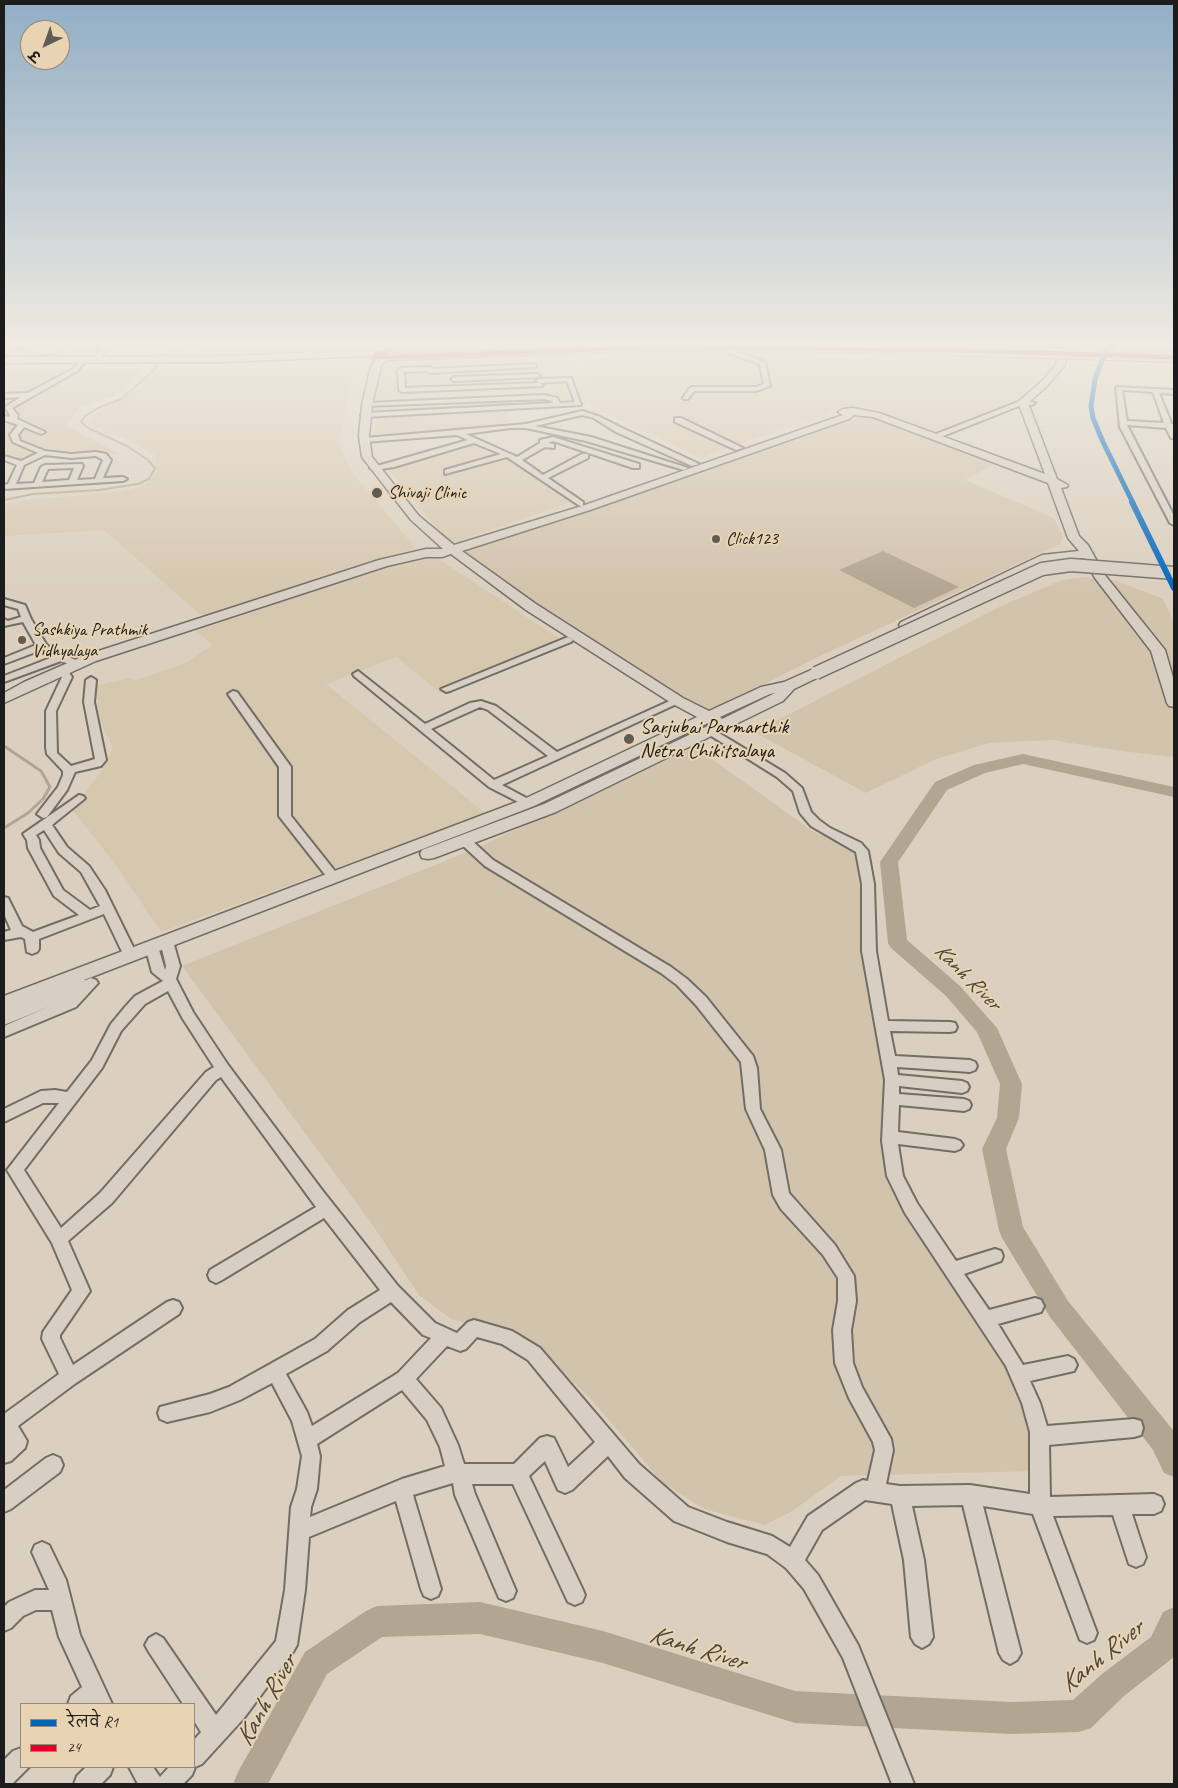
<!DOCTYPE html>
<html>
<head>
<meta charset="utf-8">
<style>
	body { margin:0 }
	#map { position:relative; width:1178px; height:1788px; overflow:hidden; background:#dbd0bf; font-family:Caveat,"Playpen Sans Deva",sans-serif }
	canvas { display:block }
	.frame { position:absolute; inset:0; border:5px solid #1c1c1c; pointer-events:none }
	.legend { position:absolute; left:20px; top:1703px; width:175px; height:65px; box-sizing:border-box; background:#e8d4b2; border:1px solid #968a76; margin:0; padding:6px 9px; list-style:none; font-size:15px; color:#1c1c1c }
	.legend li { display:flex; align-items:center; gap:10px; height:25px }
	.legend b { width:25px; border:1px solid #968a76 }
	.north { position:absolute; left:20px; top:20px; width:50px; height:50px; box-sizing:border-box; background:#e8d4b2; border:1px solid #968a76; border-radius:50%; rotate:222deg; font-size:14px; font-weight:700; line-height:20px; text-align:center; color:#1c1c1c }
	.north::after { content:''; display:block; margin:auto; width:18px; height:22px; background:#5f5b55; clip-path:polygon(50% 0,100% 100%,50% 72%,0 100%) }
</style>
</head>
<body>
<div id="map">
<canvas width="1178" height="1788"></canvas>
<div class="frame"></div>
<ul class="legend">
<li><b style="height:6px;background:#0065bd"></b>रेलवे R1</li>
<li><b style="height:6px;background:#e4002b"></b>24</li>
</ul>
<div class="north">उ</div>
</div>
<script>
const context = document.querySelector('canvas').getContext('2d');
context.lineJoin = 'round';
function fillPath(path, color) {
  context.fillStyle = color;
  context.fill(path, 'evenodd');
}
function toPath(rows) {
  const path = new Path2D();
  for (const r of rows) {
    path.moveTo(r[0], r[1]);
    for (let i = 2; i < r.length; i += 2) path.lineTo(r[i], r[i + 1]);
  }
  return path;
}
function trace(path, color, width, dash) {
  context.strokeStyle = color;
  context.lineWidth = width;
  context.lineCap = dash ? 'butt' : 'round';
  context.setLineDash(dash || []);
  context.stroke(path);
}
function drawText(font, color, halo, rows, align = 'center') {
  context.font = font + ' Caveat,sans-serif';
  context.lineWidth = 4;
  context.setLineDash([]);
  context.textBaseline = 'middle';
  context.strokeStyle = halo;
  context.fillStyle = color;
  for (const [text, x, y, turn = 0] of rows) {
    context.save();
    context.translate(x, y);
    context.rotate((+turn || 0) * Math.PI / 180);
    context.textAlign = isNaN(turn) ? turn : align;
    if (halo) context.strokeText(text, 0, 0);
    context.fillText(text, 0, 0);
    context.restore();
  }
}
fillPath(toPath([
	[1087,342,1174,342,1174,348,1128,349,1085,344],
	[670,349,943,352,1061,355,1060,364,1028,396,936,433,880,410,869,407,848,406,700,458,588,404,590,399,588,393,589,399,586,405,372,413,383,364,388,361,398,359,567,352,574,359,580,378,585,385,576,358,571,351],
	[162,368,353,368,339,444,351,471,416,548,378,559,203,617,104,530,4,536,4,505,26,500,120,492,145,485,157,472,155,455,123,437,91,425,94,415,135,391],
	[510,411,508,423,463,433,375,438,376,417],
	[474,443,514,461,571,502,450,544,388,469],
	[423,555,437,558,560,639,436,690,397,657,326,684,485,813,161,932,118,868,72,809,101,772,113,748,98,717,98,699,94,686,130,678,134,681,185,663,213,645,196,631]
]), '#d6c7af');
fillPath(toPath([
	[143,369,113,396,80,407,66,425,119,454,4,461,4,370],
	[868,414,994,464,965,480,1054,518,1063,537,1060,544,816,658,708,713,455,552],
	[1084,577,1117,581,1163,599,1174,622,1174,757,1121,751,1052,740,989,743,936,759,866,793,754,732,997,608,1062,580],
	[695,747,814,832,821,835,830,834,857,843,882,1012,893,1158,913,1200,1023,1369,1035,1471,841,1476,791,1512,765,1525,704,1509,663,1483,590,1398,546,1357,504,1334,451,1319,419,1295,372,1224,182,966,465,853]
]), '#d2c3ac');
fillPath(toPath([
	[883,551,959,587,914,608,839,570]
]), '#b2a591');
trace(toPath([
	[4,500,33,494,99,490,138,484,149,479,155,468,148,460,127,446,88,428,81,422,85,416,98,408,121,399,152,372,165,356,172,351,204,342]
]), '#b2a591', 2);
trace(toPath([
	[4,746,41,771,50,787,43,799,28,813,4,828]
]), '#b2a591', 3);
fillPath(toPath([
	[1023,754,1174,787,1174,797,1023,764,985,773,947,790,898,862,907,940,960,986,997,1028,1022,1084,1019,1118,1006,1149,1023,1227,1068,1301,1173,1430,1174,1477,1164,1473,1153,1450,1050,1317,1002,1238,999,1230,982,1149,997,1118,1000,1084,977,1032,946,996,891,948,888,943,880,862,935,782,974,765,1023,754],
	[480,1602,603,1631,795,1691,1011,1702,1073,1700,1102,1674,1151,1637,1163,1612,1174,1607,1174,1657,1124,1696,1091,1728,1079,1732,1011,1734,795,1723,603,1663,480,1634,382,1637,327,1674,268,1784,233,1784,238,1772,305,1652,366,1611,377,1606,480,1602]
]), '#b2a591');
const street = toPath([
	[38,342,70,342,59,354,4,355,4,351,57,350,62,344,4,347,4,343,38,342],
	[99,342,105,342,106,350,97,361,94,359,100,350,99,342],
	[123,342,167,342,164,344,121,345,123,342],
	[300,342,306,342,306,346,314,348,309,357,304,356,307,349,300,348,300,342],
	[496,342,502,342,504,353,500,353,496,342],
	[594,342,603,342,599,344,598,350,593,349,594,342],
	[999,342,1005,342,997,349,993,349,993,347,999,342],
	[1030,342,1036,342,1026,350,1022,350,1022,348,1030,342],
	[847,344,963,345,966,347,963,349,847,348,839,350,836,348,847,344],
	[717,345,765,362,770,386,757,391,694,391,688,399,684,399,683,398,689,389,692,387,756,387,764,384,760,364,715,348,714,347,717,345],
	[79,362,84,363,77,371,12,408,18,415,17,419,45,432,41,434,24,427,18,435,20,441,45,451,71,454,96,452,106,454,111,460,103,478,123,477,127,479,123,481,4,489,4,485,8,484,17,465,4,460,4,456,21,461,38,453,13,442,10,435,18,425,4,420,4,416,10,417,10,415,5,407,21,397,4,398,4,394,28,393,73,369,79,362],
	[45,455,71,458,96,456,103,460,95,479,77,480,83,466,82,464,45,465,41,467,34,483,16,484,24,465,45,455],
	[74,468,69,480,42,482,48,469,74,468],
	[534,364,536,365,536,367,430,373,427,371,404,372,405,388,540,383,543,385,542,386,402,392,399,390,398,370,401,368,430,367,433,369,534,364],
	[537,374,540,376,539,377,454,381,451,379,454,377,537,374],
	[571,378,581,405,365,417,361,415,365,413,553,403,552,401,544,399,365,406,365,404,367,403,544,395,557,398,560,403,575,402,567,381,539,383,536,381,539,379,571,378],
	[1116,387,1174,390,1174,394,1159,393,1170,420,1171,424,1174,424,1174,438,1171,438,1166,428,1127,425,1174,516,1174,525,1170,523,1120,427,1116,387],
	[1122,390,1153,392,1164,423,1127,421,1122,390],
	[1023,400,1035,403,1032,405,1024,404,938,438,931,436,1023,400],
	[582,411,598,416,622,428,699,464,692,466,616,432,594,418,582,415,535,426,591,437,688,468,684,470,586,441,526,428,510,428,466,434,517,457,540,443,540,440,553,437,639,464,639,468,633,468,553,441,548,443,554,444,554,448,545,447,522,460,543,475,582,454,588,454,588,458,548,478,583,502,583,506,580,506,507,457,445,474,445,470,501,454,474,443,394,467,374,470,370,468,468,440,457,435,365,442,361,440,365,438,526,424,582,411],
	[675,418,681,418,743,448,736,450,675,422,675,418],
	[4,599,25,605,31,619,46,644,51,649,80,662,80,666,74,666,61,661,4,682,4,676,53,657,41,650,4,664,4,658,36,645,23,622,4,626,4,619,8,621,21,617,18,609,4,605,4,599],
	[568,637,573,640,571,642,450,691,446,692,441,689,568,637],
	[62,667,66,668,72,677,56,711,57,753,71,766,95,759,84,702,86,680,91,677,96,680,94,702,106,760,101,766,75,772,67,790,47,817,43,818,37,814,58,787,63,775,63,771,47,754,46,747,46,711,62,677,57,670,62,667],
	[358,671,425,724,470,703,481,701,496,706,557,752,674,699,682,699,683,701,502,785,532,801,534,803,532,805,528,807,489,787,354,676,353,674,358,671],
	[480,707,488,710,548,756,494,780,431,729,480,707],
	[233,691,237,692,291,767,291,816,338,875,340,878,338,881,330,881,279,816,279,767,228,694,233,691],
	[709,727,785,773,802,788,811,812,819,820,830,828,861,843,868,851,874,884,876,951,888,1021,950,1022,955,1023,957,1027,955,1031,950,1032,890,1031,895,1056,970,1060,975,1062,977,1066,975,1070,970,1072,897,1067,898,1075,962,1081,967,1083,969,1087,967,1091,962,1093,899,1086,899,1094,964,1099,969,1101,971,1105,969,1109,964,1111,899,1105,898,1132,955,1139,960,1141,963,1145,960,1149,955,1151,898,1144,903,1176,917,1203,956,1261,995,1249,1001,1251,1003,1256,1001,1261,964,1274,989,1310,1035,1298,1041,1300,1044,1306,1041,1312,998,1324,1023,1365,1068,1356,1074,1359,1077,1365,1074,1371,1030,1381,1040,1403,1047,1426,1134,1419,1141,1421,1143,1428,1141,1435,1134,1437,1049,1445,1050,1497,1154,1494,1161,1497,1164,1504,1161,1511,1154,1514,1132,1514,1146,1557,1143,1564,1136,1567,1129,1564,1113,1515,1053,1516,1097,1633,1094,1640,1087,1643,1080,1640,1033,1514,983,1506,1021,1653,1017,1660,1010,1664,1003,1660,999,1653,963,1505,912,1506,924,1560,933,1637,929,1644,922,1648,915,1644,911,1637,904,1560,892,1504,865,1500,822,1530,805,1560,818,1575,858,1645,914,1784,892,1784,843,1658,804,1589,786,1568,767,1554,727,1542,674,1521,625,1478,608,1456,572,1490,565,1493,558,1490,545,1461,529,1476,582,1588,585,1595,582,1602,575,1605,568,1602,513,1484,472,1484,475,1494,516,1591,513,1598,506,1601,499,1598,455,1495,453,1483,413,1495,441,1589,438,1596,431,1599,424,1596,421,1589,396,1501,309,1537,305,1590,297,1645,293,1652,244,1718,202,1764,195,1767,192,1775,183,1784,138,1784,129,1767,153,1767,160,1777,169,1767,194,1767,194,1740,201,1732,194,1721,194,1704,183,1704,149,1652,145,1645,149,1638,156,1634,163,1638,216,1715,276,1641,285,1590,291,1507,297,1489,302,1456,292,1421,272,1383,240,1400,210,1412,167,1422,160,1419,158,1413,160,1407,210,1394,229,1387,315,1339,348,1310,380,1290,324,1218,222,1280,216,1283,210,1280,208,1275,210,1270,316,1207,221,1077,216,1080,112,1203,68,1241,90,1291,60,1335,60,1338,73,1365,167,1302,173,1300,179,1302,182,1308,179,1314,76,1383,18,1426,27,1441,25,1448,11,1461,4,1463,4,1414,59,1374,42,1339,43,1332,72,1290,52,1243,7,1170,59,1103,43,1103,4,1122,4,1109,41,1091,55,1090,67,1092,92,1060,111,1024,125,1007,135,996,163,981,152,972,145,946,147,943,157,943,165,970,166,966,160,941,162,938,172,938,180,966,176,979,193,1012,228,1065,322,1190,398,1286,435,1323,457,1333,468,1322,474,1320,512,1331,540,1348,639,1464,688,1507,727,1522,772,1536,790,1547,808,1516,856,1483,863,1480,868,1481,875,1450,873,1442,849,1398,835,1363,833,1330,838,1301,838,1278,823,1255,781,1209,773,1195,765,1150,746,1109,741,1062,696,1005,677,985,661,973,485,866,461,844,459,841,461,838,469,838,493,860,671,967,687,979,706,997,753,1056,757,1068,760,1109,781,1150,789,1193,835,1245,854,1276,856,1301,851,1330,853,1363,862,1387,891,1439,893,1450,886,1484,900,1486,970,1485,1030,1494,1030,1432,1022,1403,1006,1366,905,1213,887,1176,882,1141,885,1080,862,951,862,884,856,852,811,826,800,813,793,791,777,777,705,732,704,730,705,728,709,727],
	[168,991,183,1019,214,1067,206,1072,100,1193,61,1228,24,1170,102,1068,121,1031,145,1004,168,991],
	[391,1302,423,1335,431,1338,398,1373,312,1426,307,1412,286,1374,327,1351,360,1322,391,1302],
	[477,1337,502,1344,528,1360,595,1442,568,1467,554,1438,547,1436,540,1438,514,1464,464,1464,458,1445,441,1408,416,1379,447,1346,460,1351,466,1349,477,1337],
	[402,1390,427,1420,440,1447,445,1466,402,1479,310,1517,311,1507,317,1489,320,1456,317,1444,402,1390],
	[79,795,83,796,85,798,83,800,52,825,67,847,89,866,105,890,137,955,135,958,125,958,104,914,39,939,39,949,37,952,32,954,27,952,25,939,21,937,4,940,4,932,11,930,4,914,4,897,8,898,22,926,33,932,79,915,54,896,28,848,27,840,23,834,79,795],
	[44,830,59,853,81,872,100,906,90,910,63,890,40,848,39,840,36,835,44,830],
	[91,978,96,980,98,983,76,1007,4,1037,4,1026,66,999,86,980,91,978],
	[53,1455,60,1458,63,1465,60,1472,11,1509,4,1512,4,1490,46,1458,53,1455],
	[42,1542,49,1545,66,1580,80,1635,112,1704,68,1704,71,1696,82,1687,59,1637,52,1610,36,1610,23,1616,11,1628,4,1631,4,1607,9,1602,35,1590,49,1590,32,1552,35,1545,42,1542],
	[21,1748,21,1767,29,1767,12,1784,4,1784,4,1760,13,1751,21,1748],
	[86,1767,113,1767,110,1775,101,1784,74,1784,77,1776,86,1767]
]);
const secondary = toPath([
	[426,342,437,342,407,353,403,350,426,342],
	[1061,342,1069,342,1063,350,1065,356,1065,365,1047,386,1028,403,1057,479,1068,485,1067,487,1061,488,1079,536,1088,545,1104,574,1165,650,1174,681,1174,707,1169,706,1167,703,1151,651,1095,578,1083,558,1049,561,911,628,901,628,899,625,901,622,1042,555,1079,551,1068,538,1048,483,873,417,854,415,849,419,590,510,462,551,536,604,683,698,709,711,761,687,784,682,811,670,821,670,823,673,821,676,794,689,783,701,556,812,434,858,428,859,422,858,420,854,422,850,544,804,712,724,708,723,534,806,84,980,88,981,90,986,88,991,4,1025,4,996,522,800,697,717,673,704,526,610,451,554,442,557,426,557,387,566,96,661,4,703,4,693,24,682,86,655,379,560,426,549,443,549,411,520,362,457,359,436,362,405,371,366,376,360,371,359,370,356,223,362,4,363,4,357,223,356,339,352,373,350,381,344,385,347,383,350,391,351,392,354,653,344,949,347,953,350,949,353,653,350,389,360,383,362,381,366,372,405,369,436,372,457,419,516,454,545,582,506,843,415,838,412,843,409,853,408,879,413,1045,474,1018,402,1041,382,1056,365,1057,356,1055,350,1061,342],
	[775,693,722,719,720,717,770,694,775,693],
	[1077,342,1086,342,1083,346,1085,353,1084,355,1078,355,1077,353,1074,345,1077,342]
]);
trace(street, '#726d65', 4);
trace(secondary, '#726d65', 3);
fillPath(street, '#d7cfc3');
fillPath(secondary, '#d7cfc3');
const secondaryBridgeFar1 = toPath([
	[949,350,1174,357]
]);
const secondaryBridge = toPath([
	[816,673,1042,569,1071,565,1174,573]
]);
trace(secondaryBridgeFar1, '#726d65', 12, []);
trace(secondaryBridge, '#726d65', 15, []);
trace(secondaryBridgeFar1, '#d7cfc3', 10);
trace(secondaryBridge, '#d7cfc3', 12);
trace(toPath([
	[376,353,388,353,388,357,374,357,376,353],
	[388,357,653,347,949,350,1174,357]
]), '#e4002b', 4.5);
trace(toPath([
	[1115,342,1105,353,1095,379,1091,406,1093,418,1103,442,1133,503]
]), '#0065bd', 5);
trace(toPath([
	[1132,502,1174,588]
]), '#0065bd', 6);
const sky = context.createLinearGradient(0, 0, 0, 592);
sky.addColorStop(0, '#92aec5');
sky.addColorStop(0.58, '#efeae2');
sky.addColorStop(1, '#efeae200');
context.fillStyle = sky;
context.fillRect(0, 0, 1178, 592);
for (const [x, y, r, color] of [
	[377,493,6,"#5f5b55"],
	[716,539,5,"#5f5b55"],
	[22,640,5,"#5f5b55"],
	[629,739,6,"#5f5b55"]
]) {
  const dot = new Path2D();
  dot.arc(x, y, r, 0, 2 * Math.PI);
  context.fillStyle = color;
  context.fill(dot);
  trace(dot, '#e8d4b2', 2);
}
drawText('18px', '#1c1c1c', '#e8d4b2', [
	["Shivaji Clinic",388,493],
	["Click123",726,539],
	["Sashkiya Prathmik",32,630],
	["Vidhyalaya",32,651]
], 'left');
drawText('21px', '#1c1c1c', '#e8d4b2', [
	["Sarjubai Parmarthik",640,727],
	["Netra Chikitsalaya",640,751]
], 'left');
drawText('italic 22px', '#4a453e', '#e8d4b2', [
	["Kanh River",967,977,45]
]);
drawText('italic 26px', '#4a453e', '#e8d4b2', [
	["Kanh River",697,1649,17],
	["Kanh River",1102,1657,-39],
	["Kanh River",267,1701,-61]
]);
</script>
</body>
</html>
